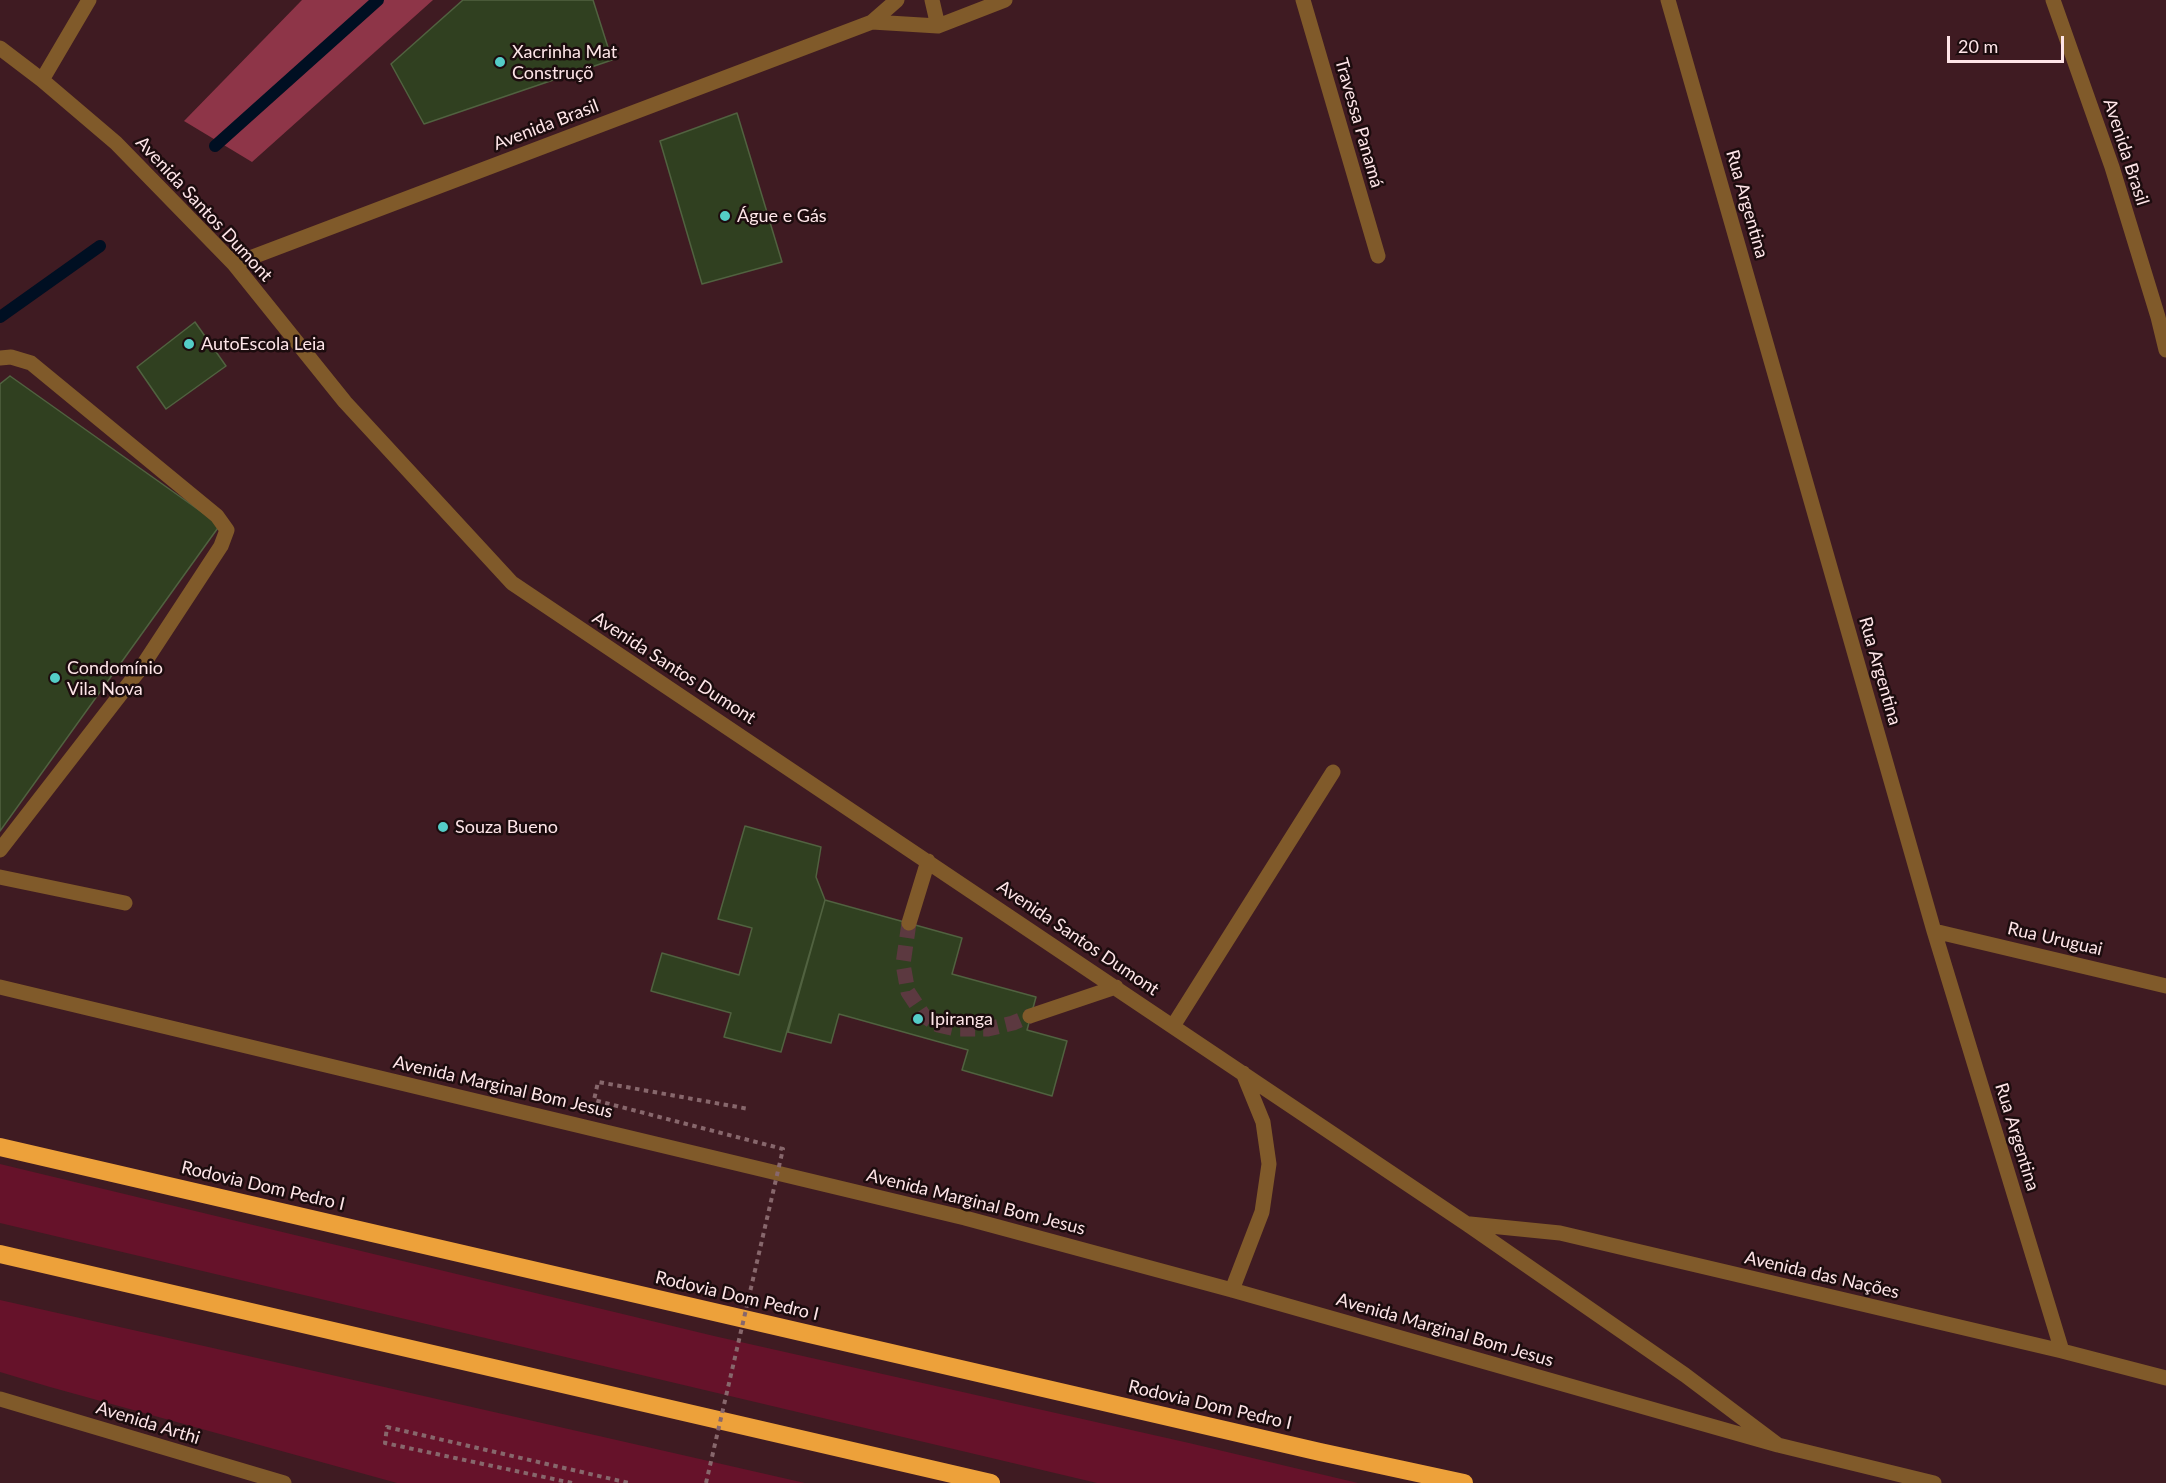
<!DOCTYPE html>
<html>
<head>
<meta charset="utf-8">
<style>
	body { margin:0 }
	#map { position:relative; width:2166px; height:1483px; overflow:hidden; background:#3f1b22; font-family:Lato,sans-serif }
	canvas { display:block }
	.scale { position:absolute; left:1947px; top:36px; width:117px; height:27px; box-sizing:border-box; border:3px solid #fee5e8; border-top:0; padding-left:8px; font-size:18px; line-height:21px; white-space:nowrap; color:#fee5e8; -webkit-text-stroke:4px #1c0c0e; paint-order:stroke }
</style>
</head>
<body>
<div id="map">
<canvas width="2166" height="1483"></canvas>
<div class="scale">20 m</div>
</div>
<script>
const context = document.querySelector('canvas').getContext('2d');
context.lineJoin = 'round';
function fillPath(path, color) {
  context.fillStyle = color;
  context.fill(path, 'evenodd');
}
function toPath(rows) {
  const path = new Path2D();
  for (const r of rows) {
    path.moveTo(r[0], r[1]);
    for (let i = 2; i < r.length; i += 2) path.lineTo(r[i], r[i + 1]);
  }
  return path;
}
function trace(path, color, width, dash) {
  context.strokeStyle = color;
  context.lineWidth = width;
  context.lineCap = dash ? 'butt' : 'round';
  context.setLineDash(dash || []);
  context.stroke(path);
}
function drawText(font, color, halo, rows, align = 'center') {
  context.font = font + ' Lato,sans-serif';
  context.lineWidth = 5;
  context.setLineDash([]);
  context.textBaseline = 'middle';
  context.strokeStyle = halo;
  context.fillStyle = color;
  for (const [text, x, y, turn = 0] of rows) {
    context.save();
    context.translate(x, y);
    context.rotate((+turn || 0) * Math.PI / 180);
    context.textAlign = isNaN(turn) ? turn : align;
    if (halo) context.strokeText(text, 0, 0);
    context.fillText(text, 0, 0);
    context.restore();
  }
}
fillPath(toPath([
	[0,1164,714,1336,1189,1443,1358,1483,1097,1483,0,1223],
	[0,1300,266,1360,805,1483,397,1483,50,1387,0,1372]
]), '#66122a');
fillPath(toPath([
	[302,0,433,0,252,162,184,121]
]), '#8e3548');
trace(toPath([
	[215,146,378,0],
	[0,317,100,246]
]), '#000f22', 12);
const building = toPath([
	[463,0,593,0,612,60,424,124,391,64,463,0],
	[737,113,782,262,702,284,660,141,737,113],
	[195,322,226,366,166,409,137,367,195,322],
	[10,376,220,525,0,831,0,384,10,376],
	[745,826,821,847,816,877,825,900,781,1052,724,1037,731,1013,651,991,662,953,739,975,752,928,718,919,745,826],
	[825,900,962,938,952,974,1036,997,1027,1030,1067,1041,1052,1096,962,1070,968,1050,839,1014,831,1043,788,1032,825,900]
]);
fillPath(building, '#304020');
trace(building, '#516240', 1.5);
trace(toPath([
	[909,923,903,964,908,992,924,1016,938,1025,956,1029,988,1029,1013,1023,1030,1016]
]), '#5c3940', 15, [15, 8]);
trace(toPath([
	[572,1483,385,1443,387,1427,629,1483]
]), '#87676c', 4, [4.5, 4.5]);
trace(toPath([
	[932,0,938,26],
	[1303,0,1378,256],
	[1668,0,1934,931,2062,1351],
	[2053,0,2112,167,2158,317,2166,350],
	[872,22,938,26,1005,0],
	[0,48,42,80,116,143,234,264,345,402,512,583,1467,1224,1685,1375,1778,1445],
	[42,80,89,0],
	[234,264,872,22,897,0],
	[0,358,11,357,31,363,217,516,227,530,221,546,141,668,0,850],
	[0,877,125,903],
	[909,923,928,861],
	[1934,931,2166,986],
	[0,987,965,1218,1232,1290,1778,1445,1934,1483],
	[1030,1016,1116,987],
	[1173,1026,1333,772],
	[1470,1224,1560,1233,2062,1351,2166,1378],
	[1232,1290,1262,1212,1269,1164,1263,1122,1243,1073],
	[0,1399,284,1483]
]), '#805a2a', 15);
trace(toPath([
	[0,1147,1320,1452,1464,1483],
	[0,1254,991,1483]
]), '#eda13a', 18);
trace(toPath([
	[706,1483,783,1149,594,1100,598,1082,749,1109]
]), '#87676c', 4, [4.5, 4.5]);
for (const [x, y, r, color] of [
	[500,62,6,"#54cdc7"],
	[725,216,6,"#54cdc7"],
	[189,344,6,"#54cdc7"],
	[55,678,6,"#54cdc7"],
	[443,827,6,"#54cdc7"],
	[918,1019,6,"#54cdc7"]
]) {
  const dot = new Path2D();
  dot.arc(x, y, r, 0, 2 * Math.PI);
  context.fillStyle = color;
  context.fill(dot);
  trace(dot, '#1c0c0e', 2);
}
drawText('18px', '#fee5e8', '#1c0c0e', [
	["Xacrinha Mat",512,52],
	["Construçõ",512,73],
	["Águe e Gás",737,216],
	["AutoEscola Leia",201,344],
	["Condomínio",67,668],
	["Vila Nova",67,689],
	["Souza Bueno",455,827],
	["Ipiranga",930,1019]
], 'left');
drawText('18px', '#fee5e8', '#1c0c0e', [
	["Travessa Panamá",1359,123,74],
	["Avenida Brasil",546,125,-21],
	["Avenida Brasil",2126,152,72],
	["Rua Argentina",1747,204,74],
	["Avenida Santos Dumont",204,209,47],
	["Avenida Santos Dumont",674,668,33],
	["Rua Argentina",1880,671,74],
	["Avenida Santos Dumont",1078,938,34],
	["Rua Uruguai",2055,939,13],
	["Avenida Marginal Bom Jesus",503,1087,13],
	["Rua Argentina",2017,1137,73],
	["Rodovia Dom Pedro I",263,1186,13],
	["Avenida Marginal Bom Jesus",976,1202,14],
	["Avenida das Nações",1822,1275,13],
	["Rodovia Dom Pedro I",737,1296,13],
	["Avenida Marginal Bom Jesus",1445,1330,16],
	["Rodovia Dom Pedro I",1210,1405,13],
	["Avenida Arthi",148,1423,17]
]);
</script>
</body>
</html>
